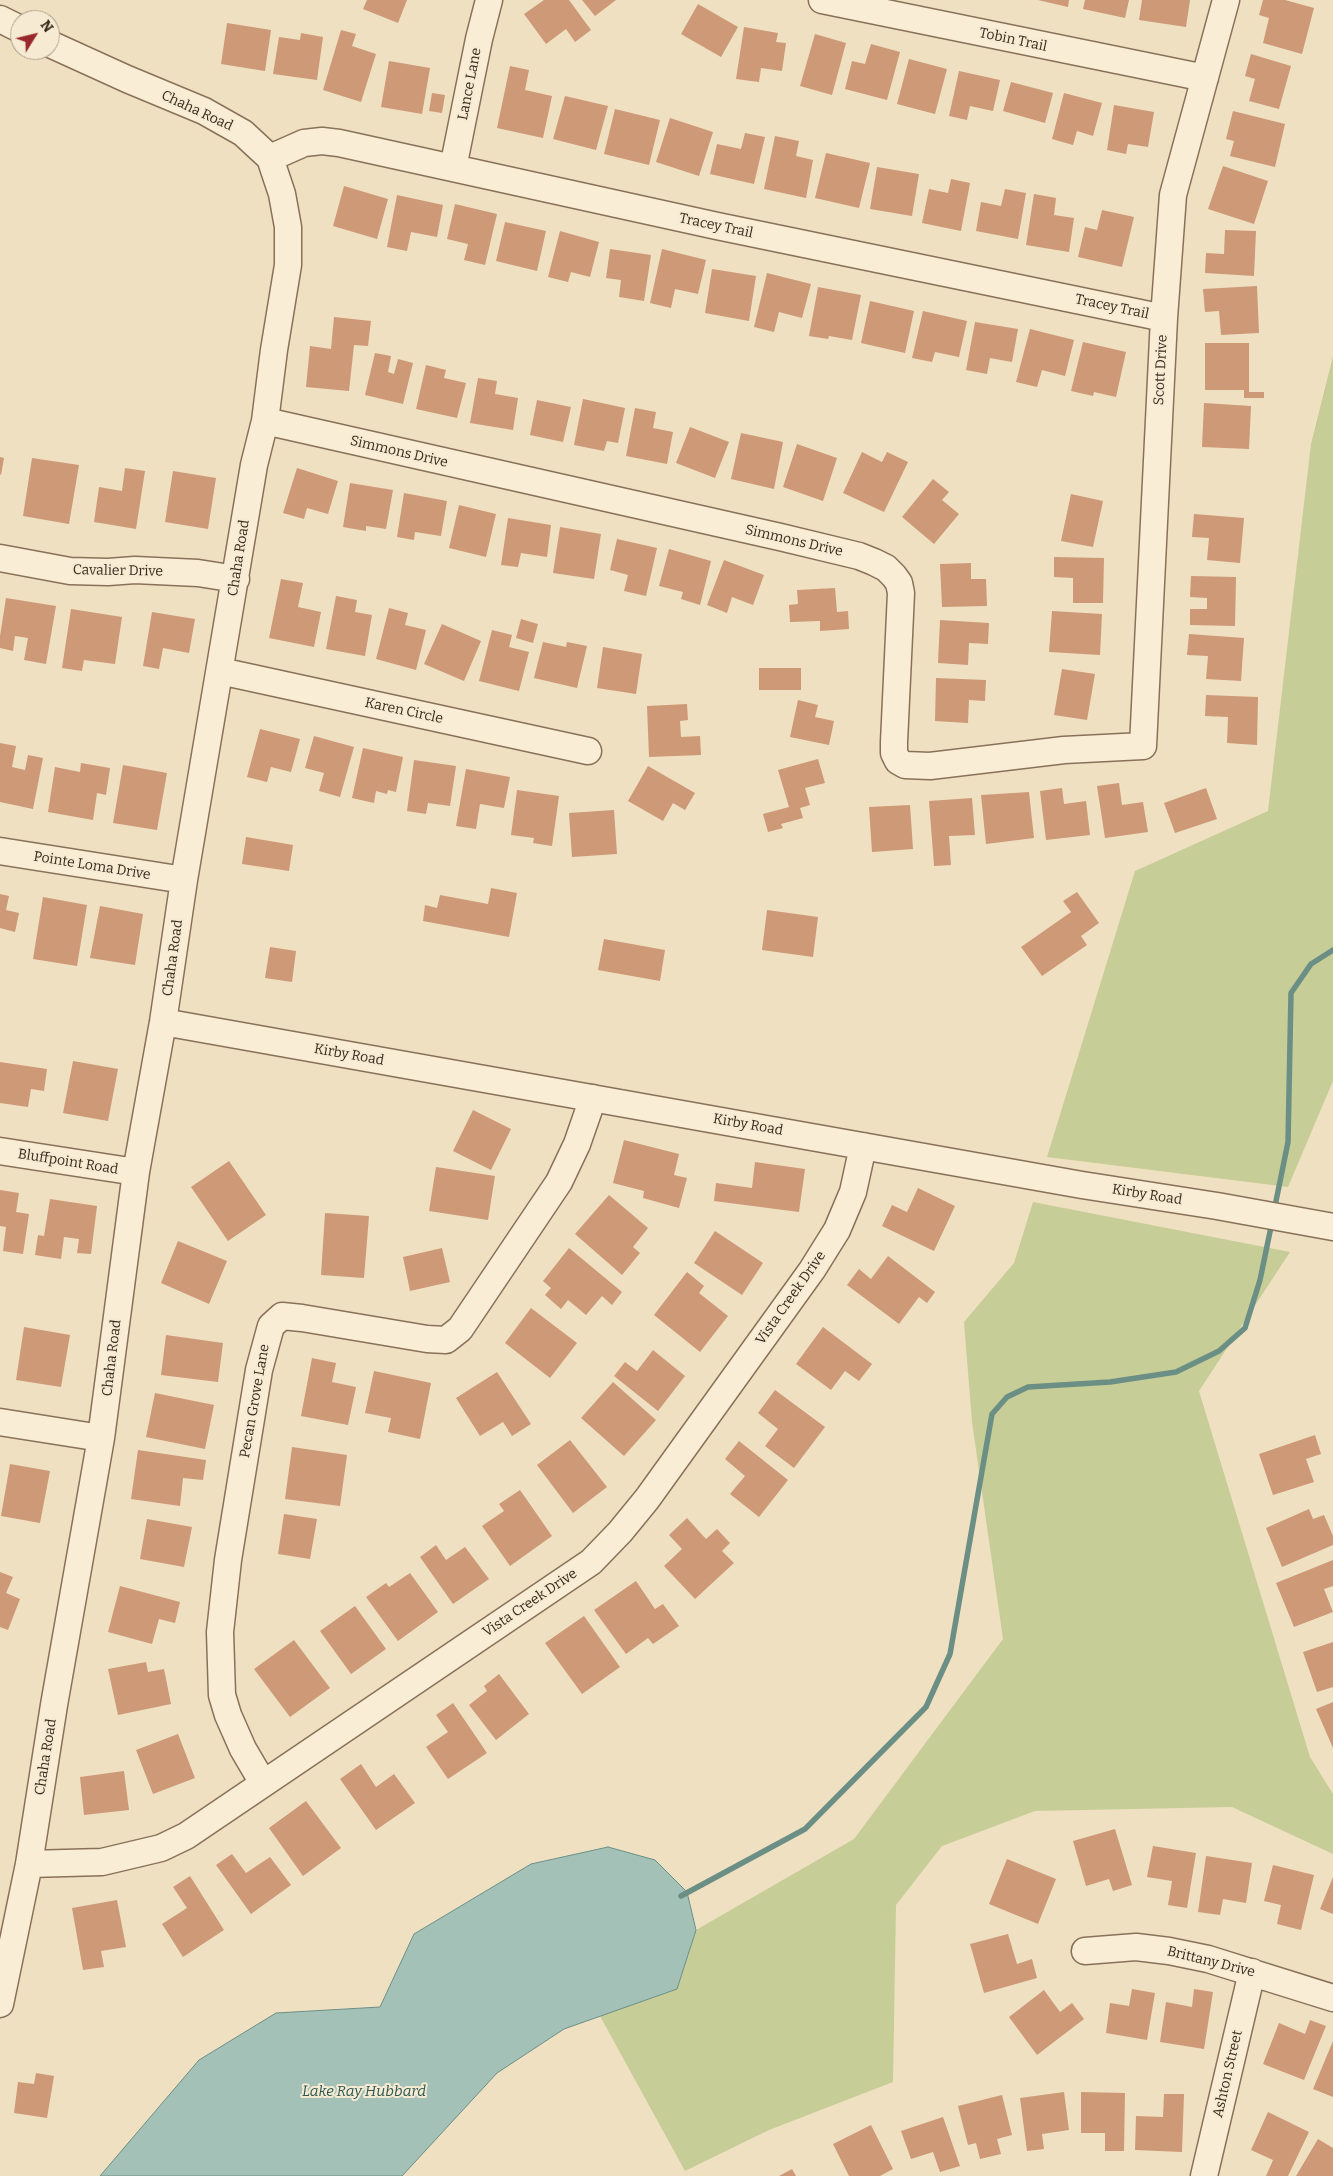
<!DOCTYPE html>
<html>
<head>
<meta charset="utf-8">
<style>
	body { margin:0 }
	#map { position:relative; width:1333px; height:2176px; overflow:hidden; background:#efe0c2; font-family:Bitter,serif }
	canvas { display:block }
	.north { position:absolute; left:10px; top:10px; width:50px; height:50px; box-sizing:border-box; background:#f6ebd2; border:1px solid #aa9e8a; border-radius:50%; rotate:54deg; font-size:14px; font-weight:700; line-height:20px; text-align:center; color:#382a1d }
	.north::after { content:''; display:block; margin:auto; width:18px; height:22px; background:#98282b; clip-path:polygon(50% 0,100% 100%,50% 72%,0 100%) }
</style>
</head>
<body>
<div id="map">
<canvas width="1333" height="2176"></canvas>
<div class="north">N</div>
</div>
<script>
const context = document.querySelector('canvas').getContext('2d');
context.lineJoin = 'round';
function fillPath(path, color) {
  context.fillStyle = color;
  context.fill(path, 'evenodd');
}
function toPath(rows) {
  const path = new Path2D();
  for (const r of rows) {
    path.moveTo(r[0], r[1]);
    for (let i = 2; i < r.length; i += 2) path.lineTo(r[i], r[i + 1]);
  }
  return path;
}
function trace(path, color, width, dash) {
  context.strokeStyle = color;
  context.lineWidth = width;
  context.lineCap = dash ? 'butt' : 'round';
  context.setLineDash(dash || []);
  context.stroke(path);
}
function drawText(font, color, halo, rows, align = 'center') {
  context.font = font + ' Bitter,serif';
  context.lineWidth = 4;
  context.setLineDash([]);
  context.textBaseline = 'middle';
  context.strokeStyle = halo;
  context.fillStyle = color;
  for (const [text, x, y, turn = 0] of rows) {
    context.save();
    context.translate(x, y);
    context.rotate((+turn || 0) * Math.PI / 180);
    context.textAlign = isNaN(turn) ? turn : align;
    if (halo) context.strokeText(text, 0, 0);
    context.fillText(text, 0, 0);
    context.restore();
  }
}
fillPath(toPath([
	[1333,356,1333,1081,1288,1187,1047,1157,1135,871,1268,811,1311,444],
	[1033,1202,1290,1252,1199,1391,1310,1757,1333,1794,1333,1854,1232,1807,1035,1811,942,1846,896,1905,893,2082,769,2130,685,2171,600,2016,677,1989,696,1930,854,1839,1003,1639,972,1422,964,1322,1014,1263]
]), '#c7cd96');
const water = toPath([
	[608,1847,655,1860,687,1892,696,1930,677,1989,564,2029,497,2073,402,2176,100,2176,199,2060,276,2013,380,2007,414,1934,531,1864,608,1847]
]);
fillPath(water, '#a4c1b8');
trace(water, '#6b8f85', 1);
trace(toPath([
	[1274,1211,1288,1142,1291,993,1311,964,1333,950],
	[681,1896,805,1829,926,1707,950,1654,992,1414,1007,1397,1028,1387,1110,1382,1176,1372,1219,1351,1245,1328,1260,1280,1272,1222]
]), '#6b8f85', 5.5);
fillPath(toPath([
	[367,0,407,0,398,23,363,9],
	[544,0,569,0,591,30,575,42,566,29,546,44,524,14],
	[582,0,616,0,595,16],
	[1038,0,1069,0,1068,7],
	[1085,0,1129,0,1125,18,1083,9],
	[1142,0,1190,0,1186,27,1139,20],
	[1263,0,1285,0,1314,8,1302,54,1263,43,1269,18,1259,15],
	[698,4,738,27,721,57,681,34],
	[227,23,271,30,265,71,221,64],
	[744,27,778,33,776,42,786,43,782,71,761,68,759,82,736,79],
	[341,30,356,34,352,46,376,54,361,102,323,90],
	[301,33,323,37,317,80,273,74,279,37,300,40],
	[815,34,846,43,832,95,800,86],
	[871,44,900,52,887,100,845,89,852,61,865,64],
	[1251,54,1291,66,1279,109,1249,101,1255,79,1245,76],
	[909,59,947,69,935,114,897,104],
	[389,61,430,68,422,114,381,107],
	[510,66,529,70,525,90,552,96,543,138,497,128],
	[959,71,1000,80,993,111,970,106,967,120,949,116],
	[1011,82,1053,93,1045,123,1003,111],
	[432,93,445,95,442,113,429,111],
	[1064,93,1102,103,1093,136,1077,131,1073,145,1052,139],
	[565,96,608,106,596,150,553,139],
	[1114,105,1154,112,1148,147,1128,144,1126,154,1107,150],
	[615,109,660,120,649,165,604,154],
	[1233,111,1285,124,1275,167,1230,156,1234,141,1226,139],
	[670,118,713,132,699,176,656,162],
	[745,133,765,137,754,184,710,174,717,144,741,149],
	[775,136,799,141,796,156,813,160,806,198,764,189],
	[826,153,870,163,859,208,815,198],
	[1223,166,1268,181,1254,224,1208,209],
	[877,167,919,174,912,216,870,209],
	[951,179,970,183,961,231,922,223,929,189,948,193],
	[344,186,388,199,377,239,333,226],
	[1005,189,1026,193,1018,239,976,231,981,202,1001,206],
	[1034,194,1056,198,1054,215,1074,218,1069,252,1026,245],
	[397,195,443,205,437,237,411,232,407,251,387,247],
	[455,204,497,214,485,265,464,260,468,244,447,239],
	[1102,210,1134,217,1122,267,1078,257,1085,227,1097,230],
	[505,222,546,231,537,271,496,261],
	[1225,230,1256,231,1254,276,1205,273,1206,253,1224,254],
	[560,231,599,242,590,277,571,272,568,282,548,277],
	[610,249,651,255,644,301,619,297,621,280,606,278],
	[662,249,706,260,698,294,675,289,671,308,650,303],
	[712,269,756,276,749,321,705,313],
	[767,273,811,284,802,318,779,312,774,332,754,327],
	[1257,286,1259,333,1221,335,1219,311,1205,312,1203,289],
	[818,287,861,295,852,340,829,336,828,339,809,336],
	[870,301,914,311,905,353,861,343],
	[923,311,967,321,959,357,935,352,932,362,912,358],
	[334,317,371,321,368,346,354,345,349,391,306,387,310,346,331,349],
	[975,322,1018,329,1012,362,990,358,987,374,966,370],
	[1030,329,1074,340,1065,376,1042,370,1037,387,1016,382],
	[1083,342,1126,352,1116,397,1094,392,1093,396,1071,391],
	[1205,343,1249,343,1249,392,1264,392,1264,398,1244,398,1244,390,1205,390],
	[375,353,391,356,388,372,394,374,398,359,413,363,403,404,365,395],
	[426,365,446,370,444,378,466,383,457,418,416,409],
	[478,378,497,381,495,394,518,398,513,430,470,423],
	[583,399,625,408,618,443,607,441,604,451,574,445],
	[537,400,571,407,563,442,530,435],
	[1204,403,1251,406,1249,449,1202,447],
	[635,408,656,412,653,428,673,432,667,464,626,456],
	[690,427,729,442,715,478,676,463],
	[741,433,783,442,774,489,731,479],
	[797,444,837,458,823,501,783,487],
	[862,452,882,462,887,452,908,462,884,512,843,493],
	[0,457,4,458,1,475,0,474],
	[32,458,79,465,69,524,23,516],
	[125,468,145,471,136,529,94,522,99,487,122,491],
	[297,468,338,481,328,514,307,508,304,519,283,513],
	[173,471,216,478,208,529,165,522],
	[933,479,949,492,942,500,959,514,934,544,902,517],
	[350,483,393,490,386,529,366,526,366,531,343,527],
	[404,493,447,501,441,536,415,532,414,540,397,537],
	[1071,494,1103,501,1093,547,1061,541],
	[459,505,496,514,486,557,449,548],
	[1194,514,1244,518,1240,563,1207,560,1209,538,1192,537],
	[508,518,551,525,547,557,521,553,518,567,501,565],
	[560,527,601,534,594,579,553,573],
	[617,539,657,548,646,596,624,591,628,575,610,570],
	[669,549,711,561,700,605,681,599,683,592,659,586],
	[1054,557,1104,558,1103,603,1073,603,1073,578,1054,577],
	[724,560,764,575,753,605,732,597,727,613,707,605],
	[971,563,971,579,986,579,987,606,942,607,940,564],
	[1191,576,1236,577,1235,626,1190,625,1190,609,1207,609,1207,598,1190,597],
	[281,579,303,583,298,607,321,612,314,647,269,638],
	[835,588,837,612,848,611,849,629,820,631,820,621,790,622,789,605,798,604,797,590],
	[336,596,357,600,355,612,372,615,365,656,326,649],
	[6,598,56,606,46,664,24,660,28,638,15,636,13,651,0,648,0,636],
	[389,608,408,613,405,625,426,630,416,670,376,659],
	[71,609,122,617,115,664,84,660,82,671,62,668],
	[1052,611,1102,614,1100,655,1049,652],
	[152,612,195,619,189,653,163,648,159,669,143,666],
	[521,619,538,624,533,643,516,638],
	[940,620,989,623,988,644,969,643,968,665,938,663],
	[442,624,481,641,464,681,424,664],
	[492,630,512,635,509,647,529,652,519,691,479,681],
	[1189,634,1244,638,1241,681,1206,679,1208,656,1187,655],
	[543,642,566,647,567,642,587,646,577,688,534,678],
	[603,647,642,654,636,694,597,688],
	[759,668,801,668,801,690,759,690],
	[1062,669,1095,674,1087,720,1054,715],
	[936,678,986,680,985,701,969,700,968,723,935,721],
	[1206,695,1258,697,1257,745,1227,743,1228,717,1205,716],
	[798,700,818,705,815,717,834,721,829,745,790,737],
	[687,704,688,720,680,721,681,737,700,736,701,755,649,757,647,706],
	[260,729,300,739,291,772,271,767,267,782,247,777],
	[314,736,354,747,340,797,319,791,324,773,305,768],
	[0,743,16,746,12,767,25,770,28,755,43,758,33,809,0,802],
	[363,748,403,757,396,792,388,790,387,794,376,791,374,803,352,798],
	[818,759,825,783,805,788,810,805,800,808,803,818,781,824,783,828,768,832,763,814,789,807,778,770],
	[414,760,456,766,450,806,428,803,426,814,407,811],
	[81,763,110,768,106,795,97,793,93,820,48,812,55,767,80,772],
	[123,765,167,773,157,830,113,823],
	[648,766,695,793,685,810,673,803,663,821,628,801],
	[466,769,510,777,504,808,480,804,476,829,456,826],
	[1119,783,1122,805,1143,802,1148,832,1105,838,1097,786],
	[1062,788,1064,804,1086,801,1090,835,1046,840,1040,791],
	[1206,788,1217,819,1175,833,1164,803],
	[517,790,559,796,552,846,533,843,534,838,511,835],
	[1029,792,1034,838,986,844,981,795],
	[972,798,975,835,949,836,951,865,934,866,929,801],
	[910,805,913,849,872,852,869,807],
	[614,810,617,854,572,857,569,813],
	[246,837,293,845,289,871,242,864],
	[491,888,517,893,509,937,423,921,425,905,437,908,440,895,488,904],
	[1077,892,1099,923,1081,936,1087,945,1042,976,1021,947,1071,912,1063,901],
	[0,894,9,896,6,910,19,913,15,932,0,928],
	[43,897,87,905,77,966,33,959],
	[100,906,143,914,135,965,90,958],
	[767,910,818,917,813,957,762,950],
	[604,939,665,950,660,981,598,970],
	[270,947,296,951,292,982,265,978],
	[73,1061,118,1069,108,1121,63,1113],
	[0,1062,47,1069,44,1091,31,1089,28,1107,0,1103],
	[473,1110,511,1129,491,1170,453,1151],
	[624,1140,679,1154,674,1175,687,1178,679,1208,643,1198,644,1191,613,1183],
	[229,1161,266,1215,228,1241,191,1187],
	[755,1162,805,1169,799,1212,714,1201,716,1183,752,1188],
	[436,1167,495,1176,488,1220,429,1211],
	[918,1188,955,1206,934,1251,882,1226,892,1205,907,1212],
	[0,1190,19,1193,16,1212,29,1214,23,1254,3,1251,6,1227,0,1226],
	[609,1195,648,1228,633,1247,640,1253,622,1275,575,1234],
	[50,1199,97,1206,91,1254,77,1253,79,1239,64,1237,61,1259,35,1255,38,1235,44,1236],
	[325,1213,369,1216,364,1278,321,1275],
	[715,1231,763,1263,742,1295,694,1263],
	[178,1241,227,1261,209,1304,161,1283],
	[442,1248,450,1282,410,1291,403,1257],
	[569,1248,622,1292,612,1305,602,1296,586,1315,568,1300,561,1309,545,1295,551,1288,543,1281],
	[888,1256,935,1292,927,1303,919,1297,899,1324,847,1285,859,1269,871,1279],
	[687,1272,704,1286,699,1293,728,1316,700,1352,654,1315],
	[531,1308,577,1343,550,1378,505,1343],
	[24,1327,70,1335,61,1387,16,1380],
	[823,1327,872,1364,859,1381,845,1371,831,1390,796,1364],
	[166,1335,223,1343,218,1382,161,1375],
	[653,1350,685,1376,658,1411,614,1376,625,1362,637,1371],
	[312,1358,336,1363,332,1382,356,1387,348,1425,301,1416],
	[374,1371,431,1383,420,1439,388,1432,391,1418,365,1413],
	[497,1372,531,1424,512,1436,503,1422,480,1436,456,1398],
	[613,1382,656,1420,624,1456,581,1418],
	[775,1390,825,1427,794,1468,765,1446,778,1429,758,1413],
	[155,1393,214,1405,205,1449,146,1437],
	[1315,1435,1321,1454,1306,1459,1314,1482,1273,1495,1259,1454],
	[570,1440,607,1487,573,1513,537,1465],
	[739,1441,788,1480,759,1517,730,1494,745,1476,725,1459],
	[292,1447,347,1455,340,1506,285,1499],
	[138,1450,206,1460,203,1480,183,1478,180,1506,131,1499],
	[10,1464,50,1471,40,1523,1,1516],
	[520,1490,552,1536,510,1566,482,1526,504,1511,499,1504],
	[1309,1509,1313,1519,1324,1515,1333,1536,1333,1545,1282,1567,1266,1528],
	[284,1514,317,1519,310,1559,278,1554],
	[687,1518,706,1539,717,1529,730,1543,722,1551,734,1563,695,1599,664,1566,682,1549,669,1535],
	[147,1519,192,1527,184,1567,140,1559],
	[436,1545,446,1560,465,1547,489,1579,453,1604,420,1557],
	[1333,1560,1333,1586,1324,1589,1333,1612,1294,1627,1276,1583],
	[0,1572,13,1577,6,1593,20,1599,8,1630,0,1627],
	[410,1573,438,1612,398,1641,366,1597,386,1583,389,1587],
	[636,1581,655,1609,663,1604,679,1626,653,1644,648,1638,626,1654,594,1610],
	[120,1586,180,1602,175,1623,159,1619,152,1644,108,1632],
	[355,1606,386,1649,351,1674,320,1631],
	[584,1616,620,1667,582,1694,545,1643],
	[294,1640,330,1688,290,1717,254,1669],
	[1333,1642,1333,1687,1317,1692,1303,1652],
	[146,1662,148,1672,164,1669,171,1704,118,1715,108,1669],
	[499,1674,529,1714,496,1740,469,1705,487,1691,484,1686],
	[1333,1702,1333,1748,1316,1709],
	[453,1703,487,1753,448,1779,426,1747,448,1732,436,1715],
	[178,1734,195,1778,153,1794,136,1750],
	[361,1764,376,1787,394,1774,415,1803,376,1830,340,1779],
	[124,1771,129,1810,84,1815,80,1777],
	[306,1801,341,1848,303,1876,269,1828],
	[1115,1829,1132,1885,1113,1891,1109,1879,1086,1886,1073,1841],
	[1153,1846,1196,1853,1187,1908,1168,1905,1172,1881,1147,1877],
	[232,1854,246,1873,270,1857,291,1885,251,1914,216,1865],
	[1206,1856,1252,1863,1246,1903,1223,1899,1220,1915,1198,1912],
	[1007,1859,1056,1879,1038,1924,989,1904],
	[1273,1865,1314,1875,1301,1930,1277,1924,1281,1905,1264,1901],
	[190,1876,224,1930,183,1957,162,1924,187,1908,173,1887],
	[1333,1877,1333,1914,1320,1909],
	[117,1900,126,1947,101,1951,104,1967,83,1970,72,1908],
	[1008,1934,1017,1964,1032,1959,1037,1978,984,1993,970,1944],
	[1132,1989,1155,1993,1147,2040,1106,2033,1110,2003,1129,2006],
	[1194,1989,1213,1992,1204,2049,1160,2042,1166,2002,1192,2007],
	[1044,1990,1060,2012,1072,2003,1084,2019,1037,2055,1009,2017],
	[1310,2020,1326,2026,1304,2080,1263,2064,1279,2023,1305,2034],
	[1333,2041,1333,2097,1313,2089],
	[36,2073,54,2076,47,2118,14,2113,18,2082,34,2084],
	[1064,2092,1069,2130,1042,2134,1044,2149,1027,2151,1020,2098],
	[1081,2092,1125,2093,1124,2151,1105,2151,1105,2133,1081,2133],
	[1164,2094,1184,2094,1182,2152,1135,2150,1136,2116,1163,2117],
	[1002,2095,1012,2135,997,2139,1001,2154,980,2159,976,2143,968,2145,958,2106],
	[1268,2112,1309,2132,1288,2176,1266,2176,1273,2160,1251,2150],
	[943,2117,960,2166,940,2172,933,2152,911,2159,901,2131],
	[871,2125,893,2169,880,2176,849,2176,833,2144],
	[1318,2139,1333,2148,1333,2176,1296,2176],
	[792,2169,796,2176,779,2176]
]), '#cd9977');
const minor = toPath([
	[822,0,1205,78],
	[0,19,20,29],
	[270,158,304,143,322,141,339,143,717,226,1164,318],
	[453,168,479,39,489,0],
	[265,421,780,537,859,556,874,562,886,568,894,576,899,583,901,593,894,742,894,753,898,761,905,765,930,766,1064,750,1143,746,1164,318,1173,195,1226,0],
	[0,558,70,571,108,572,135,570,198,573,236,579],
	[220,671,588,751],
	[0,851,184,880],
	[163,1022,1082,1185,1217,1206,1333,1227],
	[0,1151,136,1172],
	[0,1422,101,1438],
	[263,1783,243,1749,228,1715,222,1695,220,1632,228,1560,259,1370,271,1326,282,1316,302,1318,427,1339,446,1340,460,1329,559,1182,577,1144,593,1098],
	[29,1864,102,1862,161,1848,186,1836,591,1562,620,1532,647,1499,812,1270,837,1230,853,1192,863,1146],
	[1085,1951,1136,1947,1169,1951,1208,1959,1333,1998],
	[0,2004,29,1864,54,1705,101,1438,136,1172,163,1022,184,880,254,465,265,421,274,350,288,265,288,227,282,194,270,158,243,133,204,111,127,79,50,44],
	[1204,2176,1252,1972]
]);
trace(minor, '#897159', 29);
trace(minor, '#f9eed5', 26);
drawText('14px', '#382a1d', '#f6ebd2', [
	["Tobin Trail",1013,40,12],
	["Lance Lane",470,84,-79],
	["Chaha Road",197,111,25],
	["Tracey Trail",716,226,12],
	["Tracey Trail",1112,307,12],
	["Scott Drive",1161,370,-87],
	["Simmons Drive",399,452,13],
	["Simmons Drive",794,541,13],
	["Chaha Road",239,558,-81],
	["Cavalier Drive",118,571,1],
	["Karen Circle",404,711,12],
	["Pointe Loma Drive",92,866,9],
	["Chaha Road",173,958,-82],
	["Kirby Road",349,1055,10],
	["Kirby Road",748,1125,10],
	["Bluffpoint Road",68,1162,9],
	["Kirby Road",1147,1195,9],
	["Vista Creek Drive",791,1298,-55],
	["Chaha Road",112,1358,-83],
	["Pecan Grove Lane",255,1401,-80],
	["Vista Creek Drive",530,1603,-34],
	["Chaha Road",46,1757,-81],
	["Brittany Drive",1211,1962,14],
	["Ashton Street",1228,2074,-77]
]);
drawText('italic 15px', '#2c5854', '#f6ebd2', [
	["Lake Ray Hubbard",364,2092]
]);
</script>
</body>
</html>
